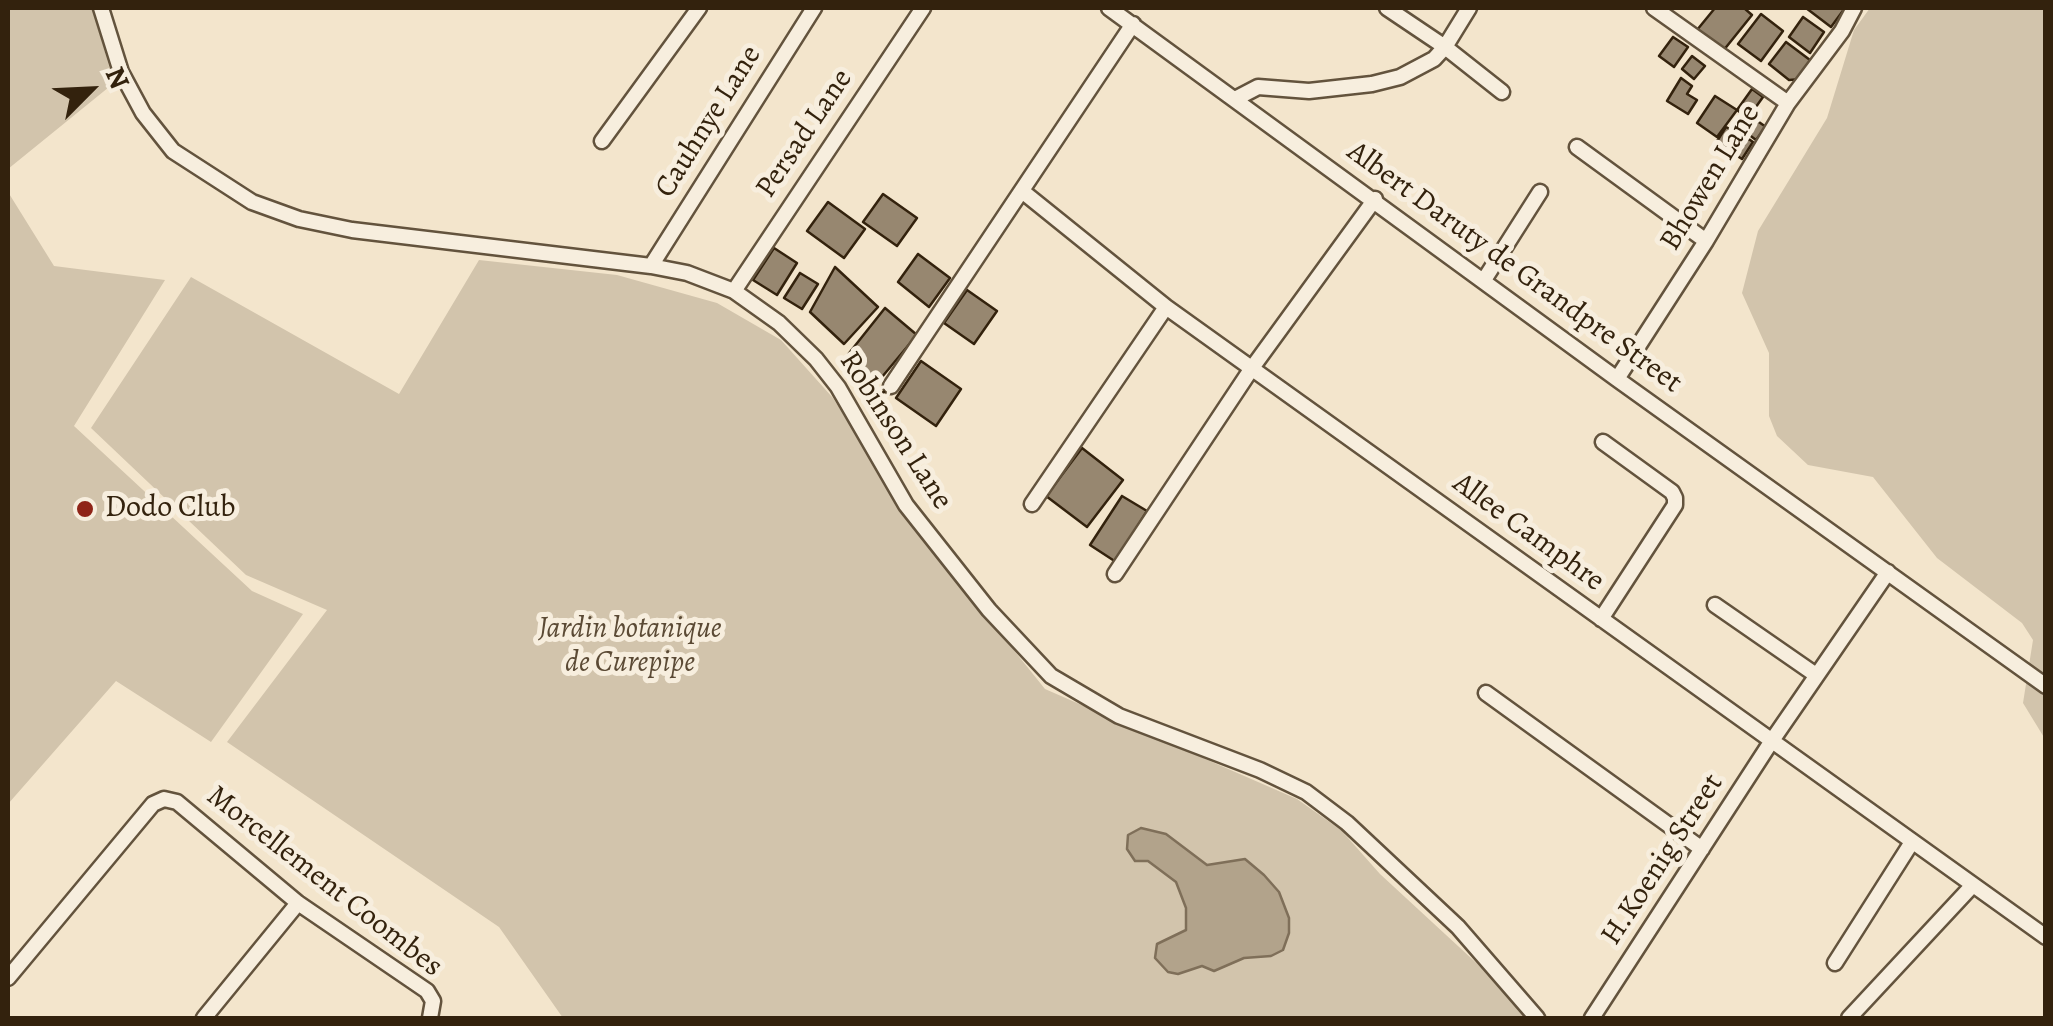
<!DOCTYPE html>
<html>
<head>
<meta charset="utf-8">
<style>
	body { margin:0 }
	#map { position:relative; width:2053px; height:1026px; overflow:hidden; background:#f3e5cc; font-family:Alegreya,serif }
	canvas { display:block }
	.frame { position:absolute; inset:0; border:10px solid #33220d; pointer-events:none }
	.north { position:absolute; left:40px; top:40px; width:100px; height:100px; -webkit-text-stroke:8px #f7eede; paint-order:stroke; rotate:66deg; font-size:28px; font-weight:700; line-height:40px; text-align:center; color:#33220d }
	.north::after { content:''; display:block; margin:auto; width:35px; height:45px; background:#33220d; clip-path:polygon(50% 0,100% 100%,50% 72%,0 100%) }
</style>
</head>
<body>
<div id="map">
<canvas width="2053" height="1026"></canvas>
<div class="frame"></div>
<div class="north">N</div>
</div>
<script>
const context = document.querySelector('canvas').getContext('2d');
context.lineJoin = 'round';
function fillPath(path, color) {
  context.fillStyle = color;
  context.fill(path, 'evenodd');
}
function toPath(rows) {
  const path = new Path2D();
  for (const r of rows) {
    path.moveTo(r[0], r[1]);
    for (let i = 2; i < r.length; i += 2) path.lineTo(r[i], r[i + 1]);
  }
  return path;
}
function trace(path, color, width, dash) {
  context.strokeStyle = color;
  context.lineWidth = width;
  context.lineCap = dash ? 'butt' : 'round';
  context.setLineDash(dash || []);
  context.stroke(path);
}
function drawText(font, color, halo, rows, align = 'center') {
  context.font = font + ' Alegreya,serif';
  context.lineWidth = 10;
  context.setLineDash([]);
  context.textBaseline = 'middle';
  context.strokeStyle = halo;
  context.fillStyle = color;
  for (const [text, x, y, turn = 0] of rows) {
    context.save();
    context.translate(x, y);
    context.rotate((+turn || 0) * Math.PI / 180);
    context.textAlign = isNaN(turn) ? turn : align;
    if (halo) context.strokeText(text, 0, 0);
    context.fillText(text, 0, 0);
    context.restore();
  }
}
fillPath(toPath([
	[8,8,92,8,114,83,8,169],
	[1870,8,2045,8,2045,739,2023,703,2033,640,2022,623,1937,558,1873,477,1808,465,1777,436,1769,416,1769,353,1742,293,1758,231,1827,118,1854,30],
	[8,192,54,266,165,280,74,426,252,591,303,614,211,742,116,681,8,804],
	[479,260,617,275,717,303,781,340,833,398,910,521,1045,689,1297,799,1341,830,1380,874,1536,1018,563,1018,499,927,227,742,327,610,246,575,91,428,191,277,399,394]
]), '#d2c4ac');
const water = toPath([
	[1141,828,1166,834,1207,865,1245,859,1264,875,1279,892,1289,918,1289,933,1283,950,1271,956,1244,958,1214,971,1202,966,1178,974,1168,972,1155,958,1157,944,1186,930,1186,908,1176,882,1148,861,1135,861,1127,849,1128,835,1141,828]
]);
fillPath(water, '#b2a38b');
trace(water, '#7f6f59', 2.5);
const building = toPath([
	[1715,8,1744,8,1752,15,1723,51,1697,30,1715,8],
	[1806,8,1845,8,1831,27,1806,8],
	[1761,14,1783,31,1761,61,1738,44,1761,14],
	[1803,17,1824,32,1810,53,1789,37,1803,17],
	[1673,37,1688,47,1674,67,1659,56,1673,37],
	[1786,42,1814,63,1802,79,1789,80,1769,64,1786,42],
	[1692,56,1705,66,1694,79,1682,69,1692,56],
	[1681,78,1692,86,1687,94,1697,100,1688,114,1667,101,1681,78],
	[1752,89,1763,97,1748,118,1737,110,1752,89],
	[1715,96,1737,110,1717,137,1697,123,1715,96],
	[1744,120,1752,126,1756,120,1766,127,1756,140,1739,127,1744,120],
	[1726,127,1737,133,1725,152,1714,146,1726,127],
	[1740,133,1753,142,1742,159,1728,150,1740,133],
	[883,194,917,218,897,246,863,222,883,194],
	[828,202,865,229,844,258,807,231,828,202],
	[774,248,797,263,777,295,753,280,774,248],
	[918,254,950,278,929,307,898,282,918,254],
	[835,267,878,307,844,344,810,312,835,267],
	[800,273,818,284,802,309,784,298,800,273],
	[967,290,997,311,974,344,944,323,967,290],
	[885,308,917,335,877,383,846,357,885,308],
	[921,361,961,389,936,426,896,398,921,361],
	[1082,448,1123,480,1087,527,1046,496,1082,448],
	[1122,496,1147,511,1116,562,1090,545,1122,496]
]);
fillPath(building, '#978770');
trace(building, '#33220d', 2.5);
const minor = toPath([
	[101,8,121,72,143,113,173,151,252,202,299,219,352,230,651,266,687,273,734,291,779,323,816,359,838,387,906,505,989,610,1051,676,1119,716,1260,770,1306,792,1347,823,1458,927,1537,1018],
	[1109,8,1617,379,2046,686],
	[1387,8,1445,47,1502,92],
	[1654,8,1788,103],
	[1235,99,1258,87,1309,91,1372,84,1400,77,1434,59,1445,47,1469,8],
	[602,141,699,8],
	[1577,147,1706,241],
	[1022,191,1166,307,2046,937],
	[651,266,814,8],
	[1484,280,1540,192],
	[734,291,923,8],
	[1617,379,1706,241,1788,103,1842,31,1854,8],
	[891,386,1133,24],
	[1032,504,1166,307],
	[1115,574,1252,368,1375,199],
	[1715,605,1816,675],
	[1601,619,1675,505,1675,498,1672,492,1603,442],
	[1486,693,1702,849],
	[1835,963,1912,842],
	[8,978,153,804,164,799,177,802,298,903,427,991,433,1001,430,1018],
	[204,1018,298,903],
	[1592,1018,1771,742,1888,572],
	[1849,1018,1972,886]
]);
trace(minor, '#63533d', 19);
trace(minor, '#f7eede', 14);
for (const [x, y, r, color] of [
	[85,509,10,"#8f2418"]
]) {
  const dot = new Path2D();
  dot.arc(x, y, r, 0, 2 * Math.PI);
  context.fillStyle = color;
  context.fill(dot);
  trace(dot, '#f7eede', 4);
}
drawText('30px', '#33220d', '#f7eede', [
	["Cauhnye Lane",709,122,-58],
	["Persad Lane",805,134,-56],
	["Bhowen Lane",1711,178,-59],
	["Albert Daruty de Grandpre Street",1514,268,36],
	["Robinson Lane",895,431,57],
	["Allee Camphre",1528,533,36],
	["H.Koenig Street",1663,860,-57],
	["Morcellement Coombes",324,882,38]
]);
drawText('30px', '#33220d', '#f7eede', [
	["Dodo Club",105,509]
], 'left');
drawText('italic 30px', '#5b4a35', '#f7eede', [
	["Jardin botanique",630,630],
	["de Curepipe",630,664]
]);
</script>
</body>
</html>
